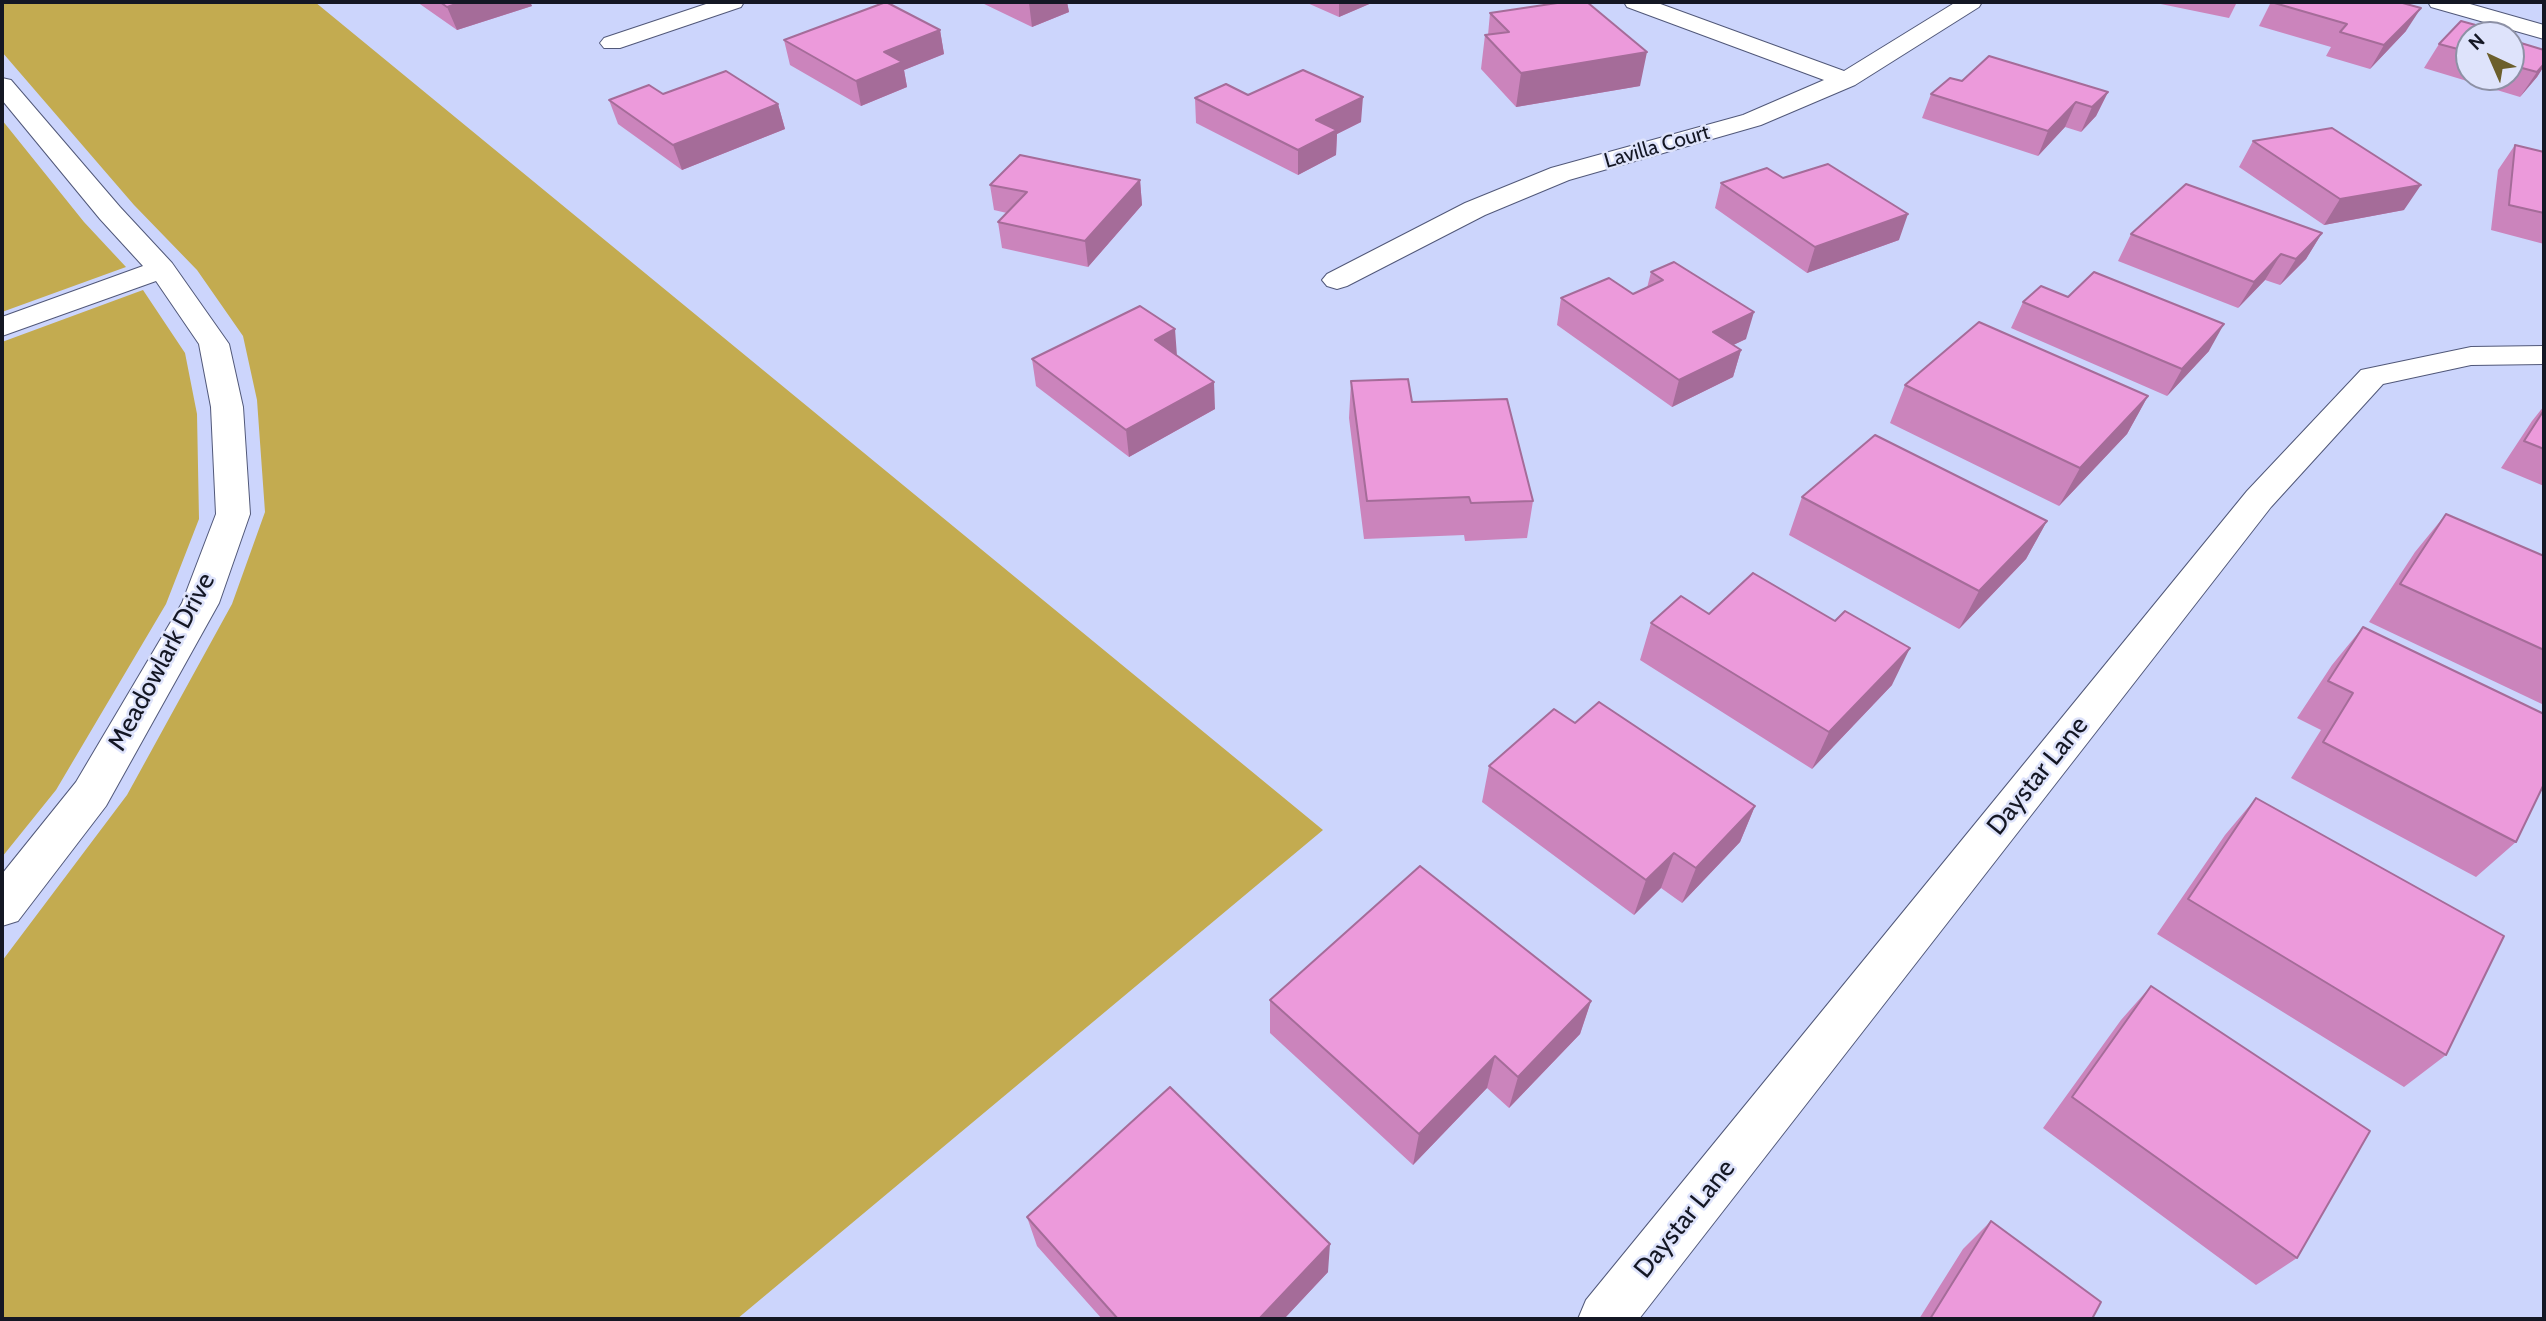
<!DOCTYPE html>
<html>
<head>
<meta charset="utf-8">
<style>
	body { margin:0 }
	#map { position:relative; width:2546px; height:1321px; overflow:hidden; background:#ccd5fc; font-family:Cabin,sans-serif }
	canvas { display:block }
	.frame { position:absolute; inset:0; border:4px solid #141724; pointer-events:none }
	.north { position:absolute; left:2455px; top:21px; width:70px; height:70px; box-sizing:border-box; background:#dee3fb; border:2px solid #8d91a5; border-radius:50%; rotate:316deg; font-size:19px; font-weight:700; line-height:28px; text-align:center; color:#141724 }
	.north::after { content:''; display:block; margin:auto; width:24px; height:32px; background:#6c5f2c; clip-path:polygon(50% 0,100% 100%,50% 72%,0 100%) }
</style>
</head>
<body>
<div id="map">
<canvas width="2546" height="1321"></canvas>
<div class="frame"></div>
<div class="north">N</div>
</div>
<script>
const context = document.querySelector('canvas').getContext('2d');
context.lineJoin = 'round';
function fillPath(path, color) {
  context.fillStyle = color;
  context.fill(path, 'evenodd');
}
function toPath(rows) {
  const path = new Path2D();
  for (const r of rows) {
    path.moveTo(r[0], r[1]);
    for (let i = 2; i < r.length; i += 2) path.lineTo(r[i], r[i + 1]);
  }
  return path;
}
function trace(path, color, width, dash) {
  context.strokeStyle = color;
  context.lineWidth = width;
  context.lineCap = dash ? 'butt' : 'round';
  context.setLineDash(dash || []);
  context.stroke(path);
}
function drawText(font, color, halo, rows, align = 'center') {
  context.font = font + ' Cabin,sans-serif';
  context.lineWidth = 5;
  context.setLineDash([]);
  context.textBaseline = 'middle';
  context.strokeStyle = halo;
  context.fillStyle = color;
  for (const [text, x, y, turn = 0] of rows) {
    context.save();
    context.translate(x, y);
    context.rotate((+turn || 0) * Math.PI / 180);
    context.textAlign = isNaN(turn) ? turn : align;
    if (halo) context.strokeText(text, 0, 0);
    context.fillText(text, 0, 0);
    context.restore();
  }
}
fillPath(toPath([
	[2,2,315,2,1323,830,737,1319,2,1319,2,961,127,795,232,604,265,512,257,400,243,336,197,270,134,205,2,52],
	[2,120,84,222,126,267,2,312],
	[143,290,185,353,197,414,199,519,166,604,56,790,2,857,2,342]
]), '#c3ab50');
const minor = toPath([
	[712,2,744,2,741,7,620,48,604,48,600,43,604,38,712,2],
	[1624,2,1655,2,1844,71,1956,2,1982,2,1979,7,1855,85,1761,125,1569,180,1485,215,1347,286,1337,289,1327,286,1322,280,1327,274,1465,203,1551,168,1743,115,1824,80,1627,7,1624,2],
	[2428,2,2463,2,2544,25,2544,39,2431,7,2428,2],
	[2,78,11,80,120,207,172,263,229,344,243,407,250,514,219,603,106,806,18,921,2,926,2,874,76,782,182,603,216,514,211,407,199,344,156,281,2,336,2,317,143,266,100,219,2,100,2,78],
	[2544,346,2544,364,2471,365,2383,384,2271,507,1639,1319,1578,1319,1586,1300,2247,491,2361,370,2471,347,2544,346]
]);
trace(minor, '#515879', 2);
fillPath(minor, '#fff');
fillPath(toPath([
	[417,2,530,2,532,6,457,30],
	[980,2,1067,2,1069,12,1032,27],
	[1305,2,1374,2,1339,17],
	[1800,2,1840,2,1839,3],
	[2151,2,2237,2,2229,18],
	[2271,2,2406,31,2370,69,2326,56,2331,47,2259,26],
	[1490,13,1640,86,1516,107,1481,69,1485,35,1488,35],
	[940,30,944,54,904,70,907,87,861,106,790,65,784,40],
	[2469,35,2469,77,2511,77,2511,40,2544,50,2544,66,2537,77,2520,97,2424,68,2439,44],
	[1962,81,2108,92,2096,116,2081,132,2065,127,2038,156,1922,118,1931,94],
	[663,94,778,104,785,129,682,170,618,124,609,100],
	[1248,95,1361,122,1337,134,1336,155,1298,175,1196,123,1195,98],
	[2253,141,2404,210,2324,225,2239,167],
	[2515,145,2544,152,2544,244,2491,230,2498,170],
	[1783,178,1899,240,1807,273,1715,208,1721,183],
	[1140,180,1142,205,1088,267,1002,248,998,222,1007,213,994,210,990,185],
	[2322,233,2306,259,2280,285,2265,280,2238,308,2118,261,2131,234],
	[1651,272,1746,339,1733,345,1741,350,1733,377,1672,407,1557,325,1561,298,1633,294,1647,288],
	[2068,297,2209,351,2167,396,2011,328,2023,302],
	[1177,356,1215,409,1129,457,1036,386,1032,359],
	[1351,381,1412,402,1533,501,1527,538,1465,541,1464,535,1364,539,1349,418],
	[1905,385,2148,396,2127,434,2059,506,1890,423],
	[2544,406,2544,486,2501,468,2532,421],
	[1802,497,2047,521,2026,559,1959,629,1789,535],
	[2446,514,2544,556,2544,705,2369,622,2415,552],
	[1709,614,1892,685,1812,769,1640,660,1651,623],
	[2363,627,2516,842,2476,877,2291,778,2321,730,2297,718,2332,665],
	[1575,723,1755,806,1740,842,1682,903,1661,888,1634,915,1482,802,1489,766],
	[2256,798,2446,1055,2404,1087,2157,934,2225,835],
	[2151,986,2297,1258,2256,1285,2043,1128,2121,1020],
	[1270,1000,1591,1001,1580,1034,1509,1108,1487,1088,1413,1165,1270,1033],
	[1027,1217,1328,1272,1284,1319,1102,1319,1037,1246],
	[1991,1221,2092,1319,1919,1319,1963,1249]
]), '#cb84bc');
fillPath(toPath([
	[462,2,530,2,532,6,457,30,447,7],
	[1032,2,1067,2,1069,12,1032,27,1029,3],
	[1339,2,1374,2,1339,17],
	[2421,8,2406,31,2370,69,2384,45],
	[940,30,944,54,904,70,907,87,861,106,856,81,884,52],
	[1647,52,1640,86,1516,107,1521,73],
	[2544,64,2544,66,2537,77,2520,97,2537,72],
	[2108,92,2096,116,2081,132,2092,107],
	[1363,97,1361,122,1337,134,1336,155,1298,175,1298,150,1316,120],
	[2076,102,2065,127,2038,156,2048,131],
	[778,104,785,129,682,170,673,145],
	[1140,180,1142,205,1088,267,1085,241],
	[2421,185,2404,210,2324,225,2340,199],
	[1908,214,1899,240,1807,273,1815,247],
	[2322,233,2306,259,2280,285,2296,259],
	[2281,254,2265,280,2238,308,2254,282],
	[1754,312,1746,339,1706,358,1713,332],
	[2224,324,2209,351,2167,396,2182,369],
	[1175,329,1177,356,1155,340],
	[1741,350,1733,377,1672,407,1679,380],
	[1214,382,1215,409,1129,457,1126,430],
	[2148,396,2127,434,2059,506,2080,468],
	[2047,521,2026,559,1959,629,1979,591],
	[1910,648,1892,685,1812,769,1829,732],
	[1755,806,1740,842,1682,903,1696,868],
	[1674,853,1661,888,1634,915,1646,880],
	[1591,1001,1580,1034,1509,1108,1518,1077],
	[1495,1056,1487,1088,1413,1165,1419,1134],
	[1330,1244,1328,1272,1284,1319,1259,1319]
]), '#a56c99');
const building = toPath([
	[440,2,462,2,447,7,440,2],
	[886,2,940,30,884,52,902,62,856,81,784,40,886,2],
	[1564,2,1587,2,1647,52,1521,73,1485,35,1509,32,1490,13,1564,2],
	[2271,2,2399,2,2421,8,2384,45,2340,32,2347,24,2271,2],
	[2461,21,2512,35,2469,35,2469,52,2439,44,2461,21],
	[2511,40,2544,50,2544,64,2537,72,2511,65,2511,40],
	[1989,56,2108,92,2092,107,2076,102,2048,131,1931,94,1950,78,1962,81,1989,56],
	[1303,70,1363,97,1316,120,1337,130,1298,150,1195,98,1226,84,1248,95,1303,70],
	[726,71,778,104,673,145,609,100,649,85,663,94,726,71],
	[2332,128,2421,185,2340,199,2253,141,2332,128],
	[2515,145,2544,152,2544,213,2509,205,2515,145],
	[1020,155,1140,180,1085,241,998,222,1027,192,990,185,1020,155],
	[1828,164,1908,214,1815,247,1721,183,1767,168,1783,178,1828,164],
	[2186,184,2322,233,2296,259,2281,254,2254,282,2131,234,2186,184],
	[1674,262,1754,312,1713,332,1741,350,1679,380,1561,298,1609,278,1633,294,1663,280,1651,272,1674,262],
	[2094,272,2224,324,2182,369,2023,302,2041,286,2068,297,2094,272],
	[1140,306,1175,329,1155,340,1214,382,1126,430,1032,359,1140,306],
	[1979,322,2148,396,2080,468,1905,385,1979,322],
	[1408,379,1412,402,1507,399,1533,501,1471,503,1469,497,1367,501,1351,381,1408,379],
	[2544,410,2544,449,2524,441,2544,410],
	[1875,435,2047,521,1979,591,1802,497,1875,435],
	[2446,514,2544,556,2544,650,2400,584,2446,514],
	[1753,573,1835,621,1845,611,1910,648,1829,732,1651,623,1681,596,1709,614,1753,573],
	[2363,627,2544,714,2544,784,2516,842,2323,742,2353,693,2328,681,2363,627],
	[1599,702,1755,806,1696,868,1674,853,1646,880,1489,766,1554,709,1575,723,1599,702],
	[2256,798,2504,936,2446,1055,2188,899,2256,798],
	[1420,866,1591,1001,1518,1077,1495,1056,1419,1134,1270,1000,1420,866],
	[2151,986,2370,1131,2297,1258,2072,1097,2151,986],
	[1170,1087,1330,1244,1259,1319,1118,1319,1027,1217,1170,1087],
	[1991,1221,2101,1302,2092,1319,1930,1319,1991,1221]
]);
fillPath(building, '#ec9adb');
trace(building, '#a56c99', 2);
drawText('21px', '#141724', '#dee3fb', [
	["Lavilla Court",1657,147,-16]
]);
drawText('26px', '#141724', '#dee3fb', [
	["Meadowlark Drive",162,662,-62],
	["Daystar Lane",2038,776,-51],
	["Daystar Lane",1685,1219,-51]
]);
</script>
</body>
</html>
